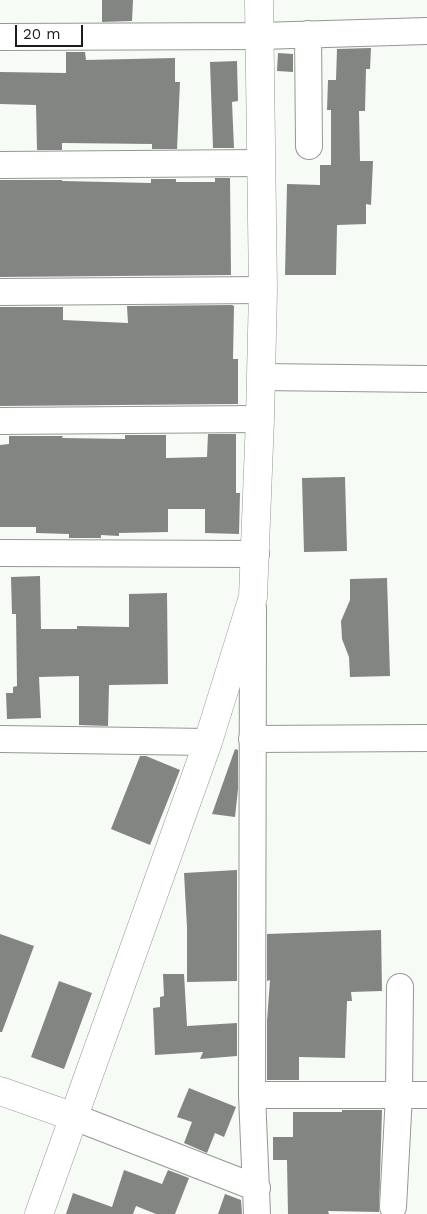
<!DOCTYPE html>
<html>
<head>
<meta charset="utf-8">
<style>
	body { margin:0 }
	#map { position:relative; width:427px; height:1214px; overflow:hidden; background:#f7fbf6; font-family:"Work Sans",sans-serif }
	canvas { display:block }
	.scale { position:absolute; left:15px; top:25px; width:68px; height:22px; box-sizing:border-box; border:2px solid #1b1d1b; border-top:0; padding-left:6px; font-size:15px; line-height:18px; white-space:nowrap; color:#1b1d1b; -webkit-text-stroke:4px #fff; paint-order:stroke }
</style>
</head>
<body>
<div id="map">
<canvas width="427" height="1214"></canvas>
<div class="scale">20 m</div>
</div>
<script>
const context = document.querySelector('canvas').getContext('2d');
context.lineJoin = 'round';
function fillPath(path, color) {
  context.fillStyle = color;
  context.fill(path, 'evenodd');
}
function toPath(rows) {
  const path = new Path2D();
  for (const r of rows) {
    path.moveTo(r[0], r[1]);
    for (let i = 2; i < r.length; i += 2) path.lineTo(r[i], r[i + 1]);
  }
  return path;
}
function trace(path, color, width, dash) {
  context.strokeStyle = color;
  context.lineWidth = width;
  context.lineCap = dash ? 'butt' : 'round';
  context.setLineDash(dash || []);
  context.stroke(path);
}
fillPath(toPath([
	[102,0,133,0,132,21,102,22],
	[371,48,370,69,366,69,365,111,359,111,360,161,373,161,371,205,366,204,366,224,337,225,336,275,285,275,287,184,320,185,320,165,331,165,331,110,327,110,328,80,336,80,337,49],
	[66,52,85,52,86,60,175,58,175,82,180,82,177,149,152,149,152,144,62,143,62,150,37,150,36,105,0,104,0,72,66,73],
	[278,53,293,54,293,72,277,71],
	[237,61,238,101,232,102,234,148,213,148,210,62],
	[215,178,230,178,231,275,0,277,0,180,62,180,62,181,151,183,151,179,176,179,176,182,215,182],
	[232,305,234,306,233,359,238,359,238,404,0,406,0,307,63,307,63,320,128,323,127,306],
	[208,434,236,434,236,493,240,493,239,534,205,533,205,509,168,509,168,532,119,533,119,536,101,535,101,538,69,538,69,534,36,533,36,527,0,527,0,445,9,444,9,436,63,436,62,438,125,439,125,435,166,435,166,458,207,457],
	[345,477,347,551,304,552,302,478],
	[40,576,41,629,77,629,77,626,129,627,129,594,167,593,168,684,109,685,108,726,79,725,79,676,39,677,41,718,7,719,6,693,13,693,13,687,17,686,16,614,12,614,11,577],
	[387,578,390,676,350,677,349,657,342,639,341,621,350,600,350,579],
	[235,749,238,750,238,789,235,817,212,814],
	[140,756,146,756,180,770,150,845,111,829],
	[237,870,237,981,187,982,187,927,184,873],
	[381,930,382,991,351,992,352,1001,347,1001,345,1058,299,1057,299,1080,267,1080,267,1021,270,980,267,981,267,934],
	[0,934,34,946,2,1032,0,1032],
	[163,974,184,974,187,1026,237,1023,237,1056,200,1059,203,1052,155,1055,153,1008,160,1007,160,997,164,996],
	[59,981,92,993,64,1069,31,1057],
	[189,1088,236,1107,224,1137,215,1133,207,1153,184,1143,192,1122,177,1117],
	[342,1110,382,1110,379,1212,328,1211,329,1214,288,1214,287,1160,273,1160,273,1137,293,1137,293,1112,342,1112],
	[124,1170,162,1184,168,1170,189,1178,175,1214,156,1214,136,1206,133,1214,66,1214,73,1193,112,1207],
	[225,1194,241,1200,242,1214,218,1214]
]), '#828581');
const minor = toPath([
	[308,34,309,146],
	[0,37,260,36,427,31],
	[0,165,261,163],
	[0,292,263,290],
	[261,377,427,379],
	[0,421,260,419],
	[0,553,256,554],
	[253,608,252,1095,257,1214],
	[0,739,208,742],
	[252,739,427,738],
	[252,1095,427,1095],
	[74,1117,257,1188],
	[393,1207,399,1095,400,987]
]);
const tertiary = toPath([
	[0,1091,74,1117],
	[39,1214,208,742,253,597,260,419,263,290,259,0]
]);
trace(minor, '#949793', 28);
trace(tertiary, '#949793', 29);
trace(minor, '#fff', 26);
trace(tertiary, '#fff', 28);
</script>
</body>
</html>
